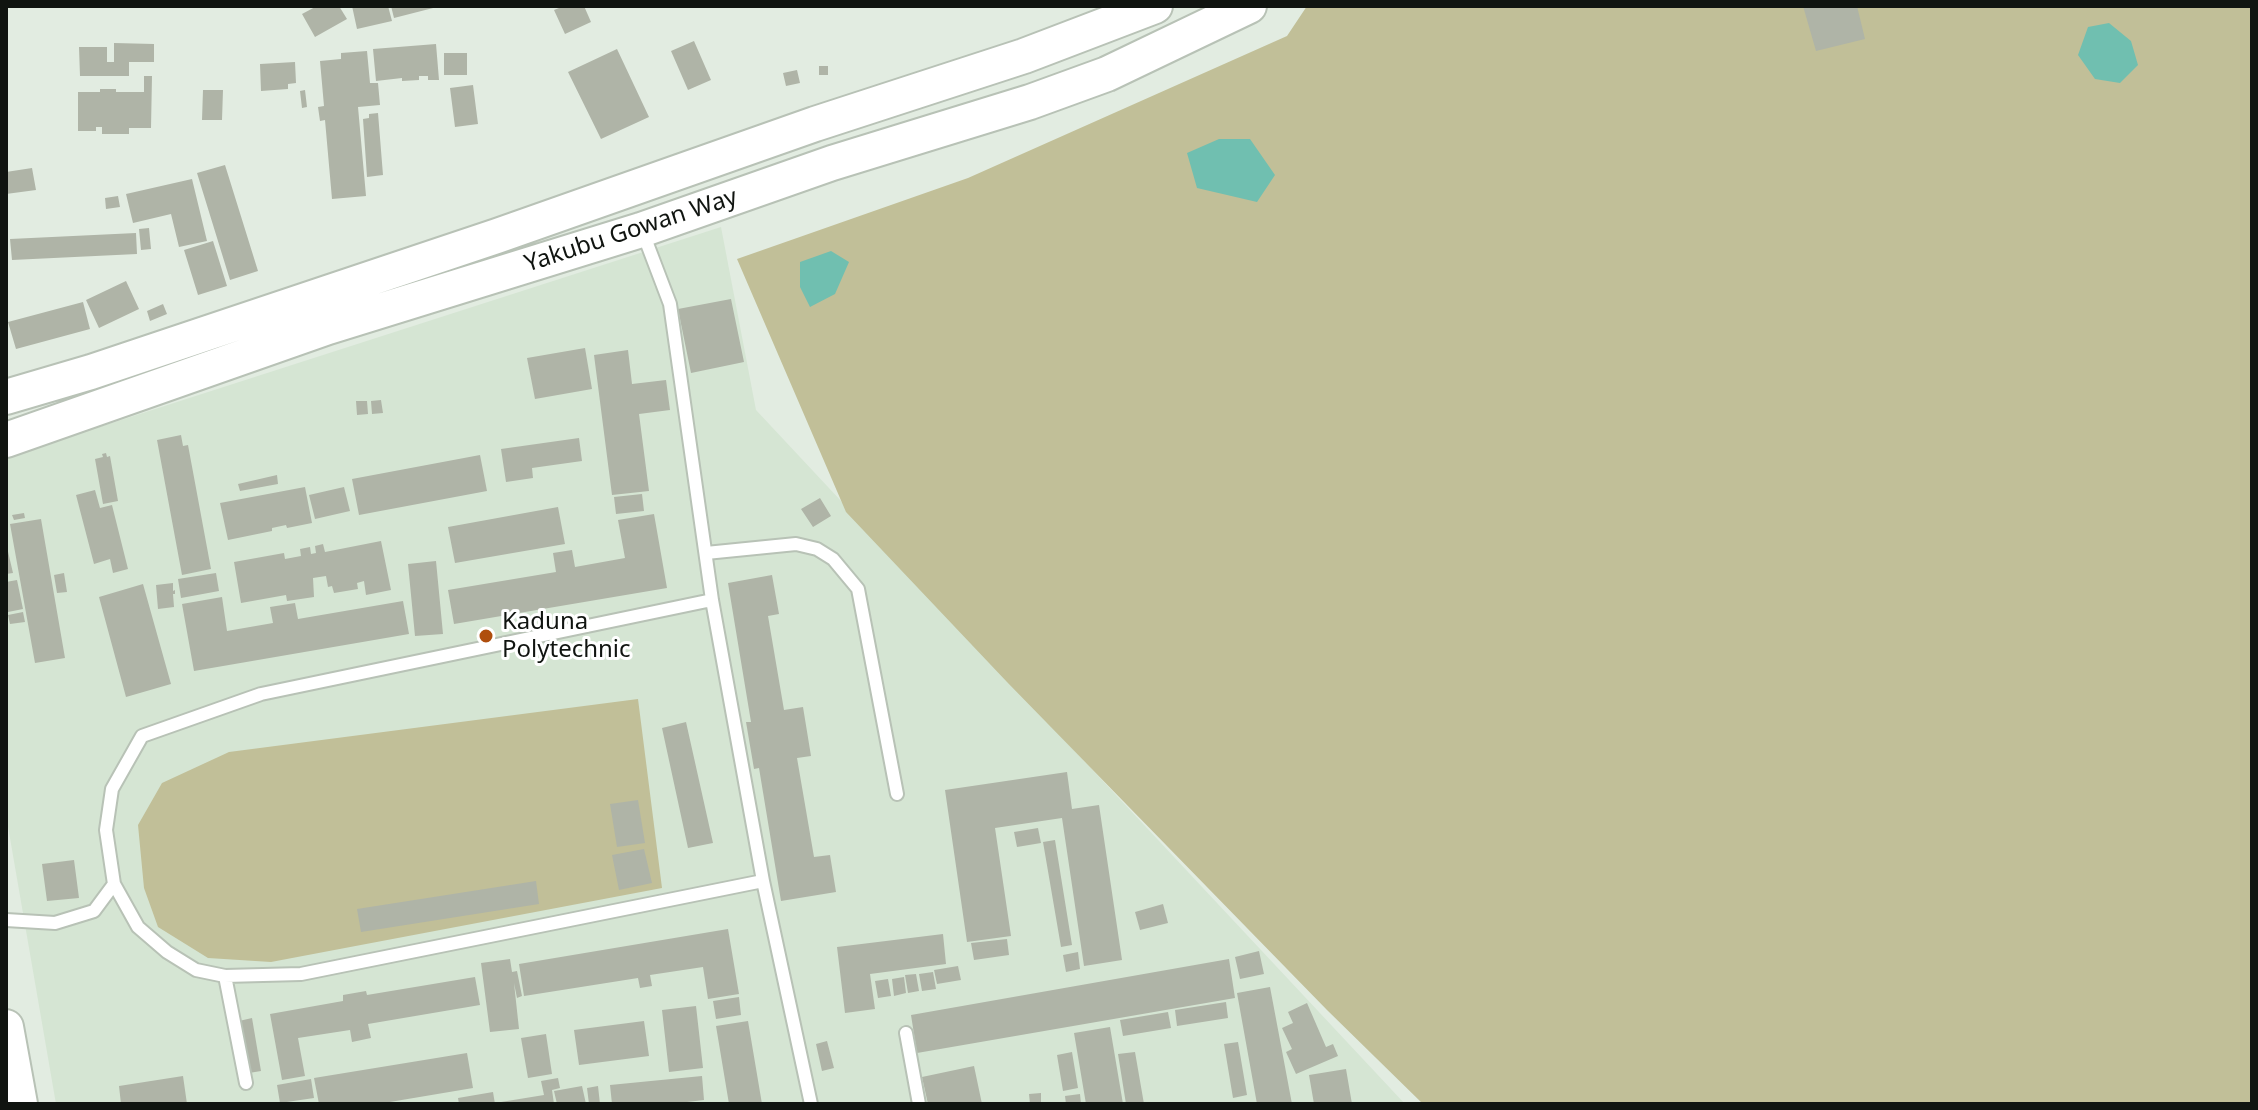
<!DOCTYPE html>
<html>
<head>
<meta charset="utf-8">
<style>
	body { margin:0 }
	#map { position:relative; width:2258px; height:1110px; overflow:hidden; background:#e2ece1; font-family:"Noto Sans",sans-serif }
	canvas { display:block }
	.frame { position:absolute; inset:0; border:8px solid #101410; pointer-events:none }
</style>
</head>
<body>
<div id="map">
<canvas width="2258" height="1110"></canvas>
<div class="frame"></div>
</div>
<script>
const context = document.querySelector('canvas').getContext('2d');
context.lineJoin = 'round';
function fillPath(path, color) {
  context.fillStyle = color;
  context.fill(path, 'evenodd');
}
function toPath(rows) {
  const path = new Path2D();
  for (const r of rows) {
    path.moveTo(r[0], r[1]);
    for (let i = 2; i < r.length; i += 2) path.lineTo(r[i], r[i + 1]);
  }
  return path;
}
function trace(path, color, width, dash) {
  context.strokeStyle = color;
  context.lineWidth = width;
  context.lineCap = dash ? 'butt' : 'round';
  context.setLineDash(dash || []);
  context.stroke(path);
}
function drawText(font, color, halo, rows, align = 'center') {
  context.font = font + ' "Noto Sans",sans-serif';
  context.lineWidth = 6;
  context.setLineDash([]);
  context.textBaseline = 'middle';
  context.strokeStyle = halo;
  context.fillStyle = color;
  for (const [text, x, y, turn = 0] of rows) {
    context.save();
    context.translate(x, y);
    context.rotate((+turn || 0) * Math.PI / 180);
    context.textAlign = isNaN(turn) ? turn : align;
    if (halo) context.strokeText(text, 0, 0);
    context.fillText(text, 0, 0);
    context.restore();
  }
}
fillPath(toPath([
	[721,227,756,410,1405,1104,56,1104,6,815,6,457]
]), '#d5e5d3');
fillPath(toPath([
	[1307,6,2252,6,2252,1104,1423,1104,1327,1010,1007,682,846,512,737,259,968,178,1287,36],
	[638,699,662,888,271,962,208,958,158,927,144,888,138,825,162,783,229,752]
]), '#c1bf98');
fillPath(toPath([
	[2109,23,2131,41,2138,65,2120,83,2095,79,2078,55,2088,27],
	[1219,139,1250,139,1275,175,1257,202,1197,188,1187,153],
	[831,251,849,262,835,294,810,307,800,287,800,262]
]), '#70bfb0');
fillPath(toPath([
	[317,6,339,6,347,19,315,37,302,14],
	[352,6,388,6,392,21,357,29],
	[391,6,437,6,437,7,394,18],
	[564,6,584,6,591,22,565,34,554,10],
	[1803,6,1857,6,1865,39,1816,51],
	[694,41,711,80,688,90,671,51],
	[114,43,154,44,154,62,129,62,129,76,80,76,79,47,107,47,107,62,114,62],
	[436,44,439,80,428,80,428,76,419,76,419,80,402,81,402,78,376,81,373,49],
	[617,49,649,117,601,139,568,72],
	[367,51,370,83,378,83,380,105,358,107,366,196,332,199,325,120,320,121,318,107,324,106,320,61,341,59,341,53],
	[444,53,467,53,467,75,444,75],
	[295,62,296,83,288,84,288,89,261,91,260,64],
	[819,66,828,66,828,75,819,75],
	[797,70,800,83,786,86,783,73],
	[144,76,152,76,151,128,129,128,129,134,102,134,102,127,96,127,96,131,78,131,78,92,100,92,100,89,116,89,116,92,144,92],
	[473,85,478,124,455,127,450,88],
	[203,90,223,90,222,120,202,120],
	[305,90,307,107,302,108,300,91],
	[378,113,383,175,367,177,363,119,369,118,369,114],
	[225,165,258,271,230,280,197,173],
	[32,168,36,190,6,194,6,172],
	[192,179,207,241,179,247,171,214,133,223,126,194],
	[118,196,120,207,106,209,105,198],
	[149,228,151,249,141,250,139,229],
	[136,233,137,254,12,260,10,239],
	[213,241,227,286,198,295,184,250],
	[126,281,139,309,99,328,86,300],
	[731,299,744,362,691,373,678,309],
	[83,302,90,329,16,349,8,322],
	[163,304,167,314,150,321,147,311],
	[585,348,592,389,535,399,527,358],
	[628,350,632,384,666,380,670,410,639,414,649,491,612,495,594,355],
	[381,400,383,413,372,414,371,401],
	[356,401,367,401,368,414,357,415],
	[181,435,183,446,188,445,211,569,182,575,157,440],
	[579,438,582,461,532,468,533,478,506,482,501,449],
	[106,453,107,457,110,456,118,501,103,504,95,459,103,457,102,454],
	[480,455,487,491,359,515,352,479],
	[277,475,278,484,240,491,238,484],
	[305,487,312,523,287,528,286,525,272,528,272,531,228,540,220,503],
	[344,487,350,511,315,519,309,495],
	[95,490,100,508,112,505,128,569,113,573,110,559,94,564,76,495],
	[642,494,644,511,616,514,614,497],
	[820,498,831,516,813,527,801,509],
	[558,507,565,544,455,563,448,527],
	[24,513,25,518,14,520,12,515],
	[654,514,667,588,454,624,448,590,556,572,553,553,572,550,575,567,625,558,618,520],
	[41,519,65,658,35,663,10,524],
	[381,541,391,590,366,595,364,581,357,583,358,589,334,593,332,586,328,587,326,576,313,578,314,597,287,601,286,595,241,603,234,562,284,553,285,559,301,556,300,549,310,547,311,554,316,553,315,546,323,544,325,552],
	[6,543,13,573,6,574],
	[436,561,443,634,415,636,408,564],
	[64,573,67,592,57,593,54,575],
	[216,573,219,591,181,598,178,579],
	[772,575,779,614,768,616,784,710,803,707,811,756,797,758,814,857,830,855,836,892,781,901,759,768,754,769,746,722,751,722,728,583],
	[17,580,23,609,8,612,6,582],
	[173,583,173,591,175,590,175,594,173,594,174,607,158,609,156,585],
	[143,584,171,684,126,697,99,597],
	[222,597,227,631,273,623,270,607,295,603,298,619,403,601,409,634,194,671,182,604],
	[23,612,25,622,10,624,8,615],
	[686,722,713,843,688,848,662,728],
	[1067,772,1072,809,1099,805,1122,960,1084,966,1062,818,995,828,1011,936,967,942,945,790],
	[638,800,645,843,617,847,610,804],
	[1038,828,1041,843,1017,847,1014,832],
	[1055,840,1072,945,1061,947,1043,842],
	[644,849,652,883,619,890,612,855],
	[74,860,79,898,47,901,42,864],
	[536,881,539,904,361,932,357,909],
	[1163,904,1168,923,1140,930,1135,912],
	[728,929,739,994,708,999,703,967,650,975,652,986,640,988,638,978,524,996,519,964],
	[943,934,946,964,870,974,875,1009,845,1013,837,947],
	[1007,939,1009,955,974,960,971,943],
	[1259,951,1264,974,1240,979,1235,957],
	[1078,952,1080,969,1066,972,1063,955],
	[510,959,512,972,517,971,522,996,517,998,514,983,519,1029,490,1032,481,963],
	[1229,959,1235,998,917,1053,911,1015],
	[958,966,961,980,937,984,934,970],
	[933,972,936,989,922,991,919,974],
	[916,974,919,991,908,993,905,975],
	[475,977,480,1005,368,1024,371,1038,352,1042,350,1030,298,1038,305,1076,282,1080,270,1014,343,1001,343,995,366,991,367,995],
	[904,977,906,993,894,996,892,979],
	[888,979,891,996,878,998,875,981],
	[1270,987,1292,1104,1257,1104,1237,993],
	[739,997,741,1015,716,1019,713,1001],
	[1226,1002,1228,1018,1177,1026,1175,1010],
	[1307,1003,1326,1047,1333,1044,1338,1056,1296,1074,1286,1052,1292,1049,1282,1028,1293,1023,1288,1012],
	[696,1006,703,1068,669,1072,662,1010],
	[1168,1012,1171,1028,1123,1036,1120,1020],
	[252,1018,261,1071,249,1073,239,1021],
	[644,1021,649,1056,579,1065,574,1030],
	[748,1021,762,1104,729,1104,716,1026],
	[1110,1027,1123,1104,1086,1104,1074,1033],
	[546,1034,552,1074,528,1078,521,1038],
	[827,1041,834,1068,822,1071,816,1044],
	[1238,1042,1247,1095,1233,1098,1224,1044],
	[1072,1052,1078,1088,1063,1091,1057,1055],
	[1135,1052,1144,1104,1126,1104,1118,1054],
	[467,1053,473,1088,378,1104,319,1104,314,1078],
	[974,1066,982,1104,928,1104,922,1077],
	[1346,1069,1352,1104,1314,1104,1309,1075],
	[183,1076,187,1104,121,1104,119,1086],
	[702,1076,704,1100,670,1104,612,1104,610,1085],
	[558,1078,560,1088,552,1090,554,1104,502,1104,501,1102,544,1095,541,1081],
	[311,1079,314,1098,280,1103,277,1085],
	[582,1086,586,1104,557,1104,554,1091],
	[598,1086,600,1104,589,1104,587,1088],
	[493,1092,495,1104,459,1104,458,1098],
	[1041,1093,1041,1104,1030,1104,1029,1094],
	[1080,1094,1081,1104,1066,1104,1065,1096]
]), '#afb4a7');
const lane = toPath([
	[643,233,670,304,712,600,763,881,811,1104],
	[706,553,796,544,817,549,833,559,858,589,897,794],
	[114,884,138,927,167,952,196,970,225,976,301,974,763,881],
	[6,920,55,923,94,911,114,884,106,830,112,789,142,736,261,694,712,600],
	[225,976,246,1083],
	[906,1033,919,1104]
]);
const secondary = toPath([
	[6,397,91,372,497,236,815,124,1024,56,1155,6],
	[6,440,328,327,641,230,832,163,1030,102,1107,74,1249,6],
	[6,1027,20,1104]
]);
trace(lane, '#b8c2b6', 16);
trace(secondary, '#b8c2b6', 38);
trace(lane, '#fff', 12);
trace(secondary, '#fff', 34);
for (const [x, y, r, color] of [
	[486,636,8,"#af4e0d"]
]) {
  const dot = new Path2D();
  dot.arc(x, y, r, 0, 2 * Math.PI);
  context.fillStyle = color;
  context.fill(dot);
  trace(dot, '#fff', 3);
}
drawText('24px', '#101410', '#fff', [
	["Yakubu Gowan Way",631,231,-18]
]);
drawText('24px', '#101410', '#fff', [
	["Kaduna",502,622],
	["Polytechnic",502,650]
], 'left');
</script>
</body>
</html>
